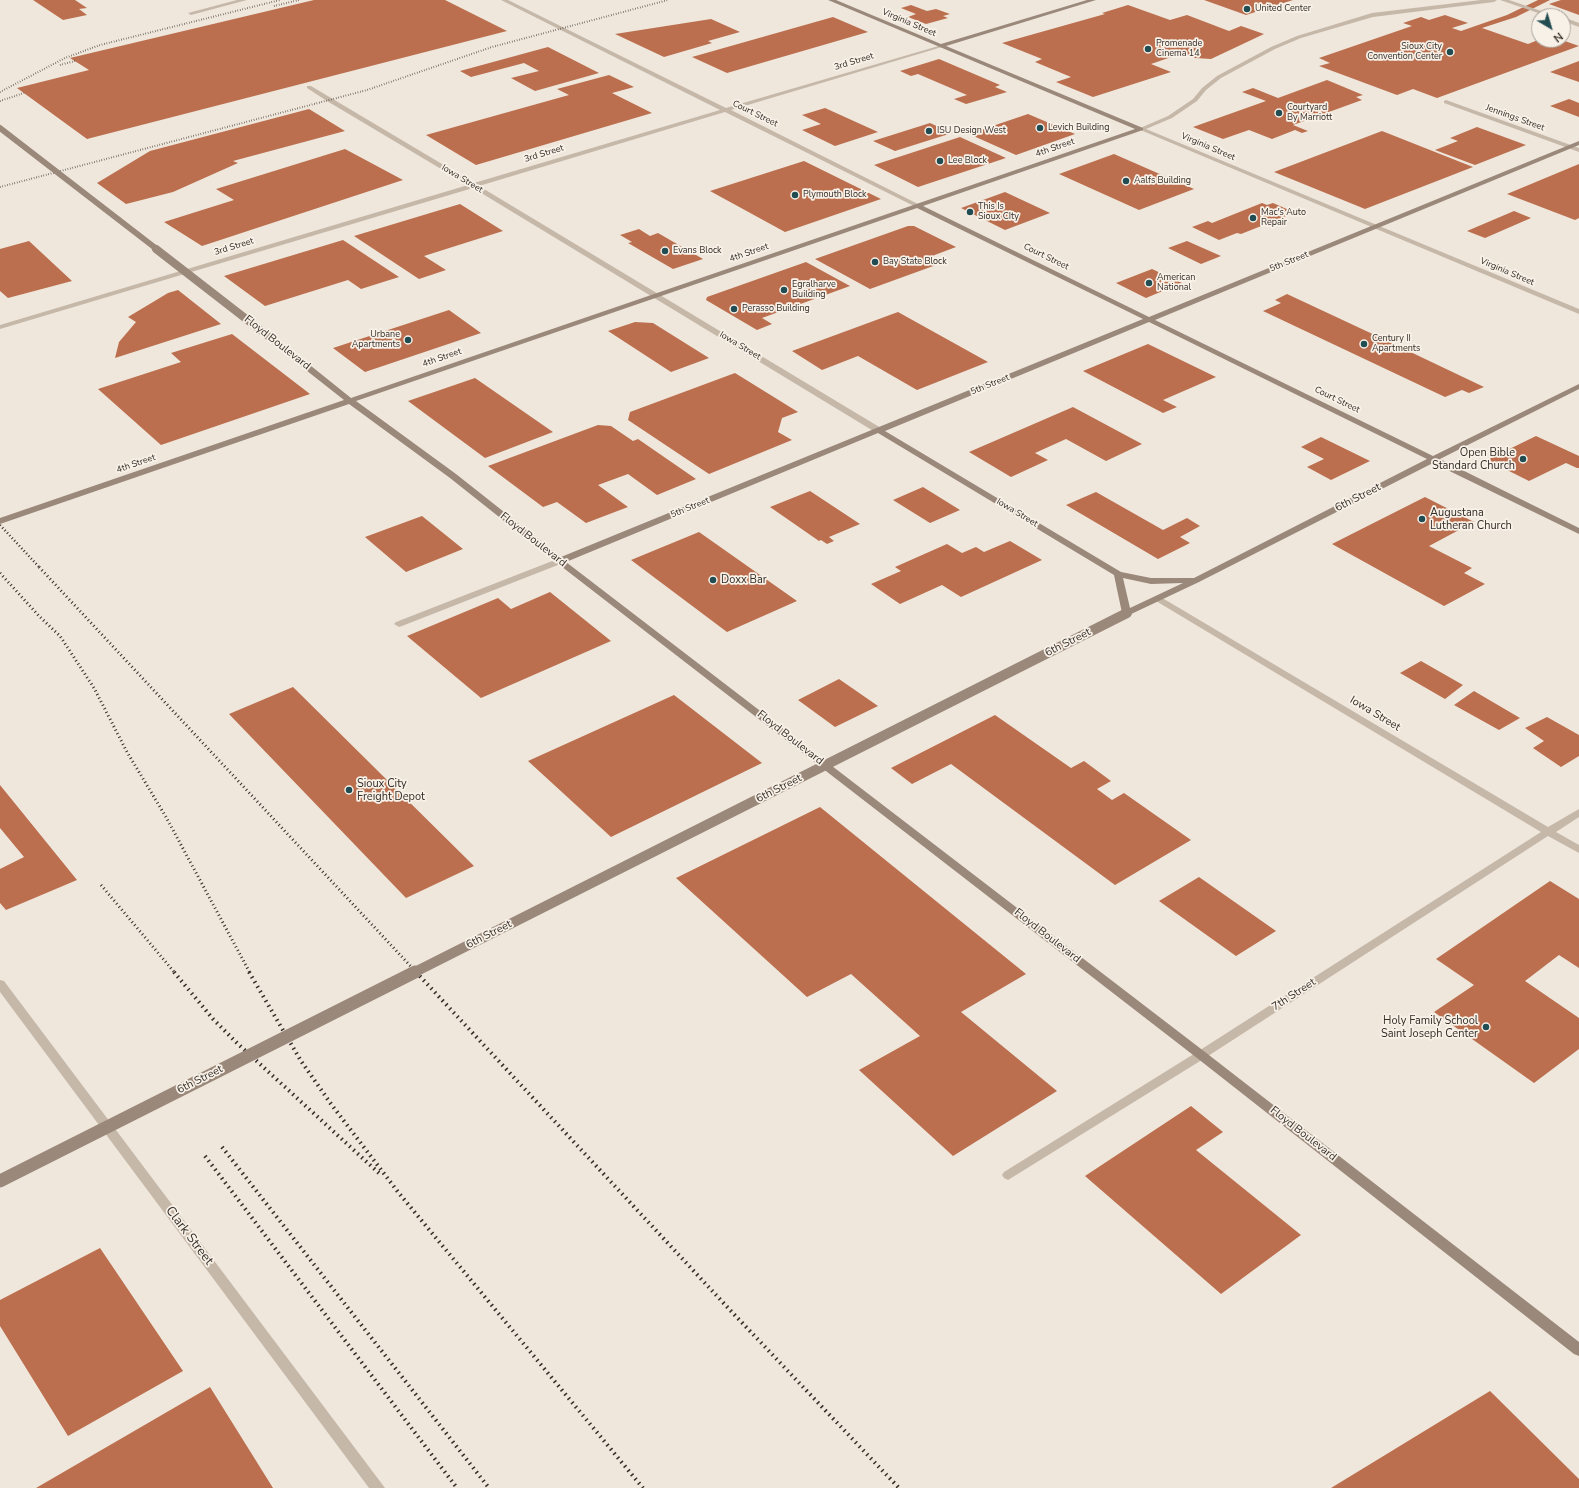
<!DOCTYPE html>
<html>
<head>
<meta charset="utf-8">
<style>
	body { margin:0 }
	#map { position:relative; width:1579px; height:1488px; overflow:hidden; background:#efe7dc; font-family:"Nunito Sans",sans-serif }
	canvas { display:block }
	.north { position:absolute; left:1531px; top:8px; width:40px; height:40px; box-sizing:border-box; background:#f8f1e8; border:1px solid #aaa39b; border-radius:50%; rotate:142deg; font-size:11px; font-weight:700; line-height:16px; text-align:center; color:#342d28 }
	.north::after { content:''; display:block; margin:auto; width:14px; height:18px; background:#214c52; clip-path:polygon(50% 0,100% 100%,50% 72%,0 100%) }
</style>
</head>
<body>
<div id="map">
<canvas width="1579" height="1488"></canvas>
<div class="north">N</div>
</div>
<script>
const context = document.querySelector('canvas').getContext('2d');
context.lineJoin = 'round';
function fillPath(path, color) {
  context.fillStyle = color;
  context.fill(path, 'evenodd');
}
function toPath(rows) {
  const path = new Path2D();
  for (const r of rows) {
    path.moveTo(r[0], r[1]);
    for (let i = 2; i < r.length; i += 2) path.lineTo(r[i], r[i + 1]);
  }
  return path;
}
function trace(path, color, width, dash) {
  context.strokeStyle = color;
  context.lineWidth = width;
  context.lineCap = dash ? 'butt' : 'round';
  context.setLineDash(dash || []);
  context.stroke(path);
}
function drawText(font, color, halo, rows, align = 'center') {
  context.font = font + ' "Nunito Sans",sans-serif';
  context.lineWidth = 3.5;
  context.setLineDash([]);
  context.textBaseline = 'middle';
  context.strokeStyle = halo;
  context.fillStyle = color;
  for (const [text, x, y, turn = 0] of rows) {
    context.save();
    context.translate(x, y);
    context.rotate((+turn || 0) * Math.PI / 180);
    context.textAlign = isNaN(turn) ? turn : align;
    if (halo) context.strokeText(text, 0, 0);
    context.fillText(text, 0, 0);
    context.restore();
  }
}
fillPath(toPath([
	[33,0,75,0,87,8,79,9,87,15,63,20],
	[314,0,445,0,507,31,87,139,17,88,89,70,70,58],
	[1204,0,1293,0,1246,15],
	[1538,0,1550,0,1516,17,1482,28,1528,44,1538,40,1562,40,1579,46,1437,98,1413,89,1397,95,1319,66,1330,63,1319,58,1412,26,1403,23,1421,17,1429,20,1445,15,1468,23,1452,28,1461,31,1507,15],
	[1561,0,1579,0,1579,15,1549,4],
	[911,5,927,11,936,9,950,14,943,16,948,18,926,24,908,17,916,14,901,8],
	[1128,5,1170,20,1187,15,1229,31,1241,26,1264,34,1211,59,1195,58,1183,53,1151,64,1171,72,1093,97,1056,82,1071,77,1035,62,1042,59,1002,43,1105,14,1102,13],
	[833,17,868,32,727,73,692,57],
	[711,19,740,32,708,41,712,43,664,57,615,34],
	[548,47,599,73,535,91,511,78,539,71,524,63,471,77,460,71],
	[939,59,1000,85,995,87,1007,92,966,104,954,99,967,95,918,74,911,76,900,71],
	[1579,61,1579,82,1550,72],
	[609,75,634,87,612,93,652,113,476,165,426,135,569,95,557,89],
	[1327,80,1363,95,1356,97,1362,100,1293,125,1308,131,1302,133,1295,130,1272,139,1249,130,1223,139,1193,127,1266,101,1242,92,1253,88,1278,98],
	[1569,99,1579,103,1579,117,1550,106],
	[825,108,878,132,835,146,802,130,821,124,802,115],
	[309,109,345,131,233,161,238,163,173,192,126,204,97,183,150,151],
	[1028,114,1075,134,1016,155,969,134],
	[930,123,952,133,895,151,873,141],
	[1477,127,1526,145,1475,165,1435,150,1458,141,1450,138],
	[1382,131,1473,167,1365,209,1274,172],
	[960,137,1006,158,918,187,874,165],
	[345,149,403,180,202,246,164,222,234,200,216,189],
	[1114,154,1194,189,1139,210,1059,174],
	[804,161,881,199,785,232,710,191],
	[1579,164,1579,218,1575,220,1507,194],
	[1005,192,1050,213,1005,230,961,208],
	[1262,203,1267,205,1273,203,1289,210,1283,212,1289,215,1241,234,1237,233,1219,240,1192,227,1208,221,1212,223],
	[460,204,503,231,424,256,446,270,419,279,354,236],
	[1514,211,1531,218,1485,238,1467,231],
	[908,226,914,226,956,247,924,259,936,265,870,289,815,259],
	[639,229,650,236,658,233,703,259,673,269,628,243,632,242,620,235],
	[343,240,399,277,361,289,348,280,265,306,224,276],
	[29,241,72,281,8,298,0,291,0,249],
	[1187,241,1221,256,1201,264,1168,248],
	[806,262,850,286,762,318,772,324,757,330,706,300,707,297],
	[1152,269,1182,283,1146,298,1116,283],
	[178,290,221,324,115,358,119,342,136,322,128,317,168,293],
	[1287,294,1379,337,1484,387,1469,393,1462,390,1445,397,1263,311,1281,303,1275,300],
	[449,310,481,333,365,372,333,348],
	[898,312,988,362,917,390,858,356,822,370,792,351],
	[635,322,653,323,709,358,671,372,608,331],
	[232,334,310,394,161,445,98,389,181,362,171,353],
	[1148,344,1183,361,1216,377,1163,400,1177,407,1163,413,1083,371],
	[735,373,798,412,782,418,778,432,792,440,709,474,628,420,630,412],
	[475,378,553,432,485,458,408,401],
	[1073,407,1142,444,1106,461,1066,439,1035,453,1048,460,1011,477,969,452],
	[598,425,611,426,633,441,638,439,696,479,657,495,628,474,598,485,628,507,586,523,557,502,543,507,488,466],
	[1536,436,1579,456,1579,468,1577,468,1566,463,1529,481,1487,460],
	[1321,437,1370,461,1331,480,1307,467,1324,459,1301,447],
	[923,487,960,510,930,523,893,500],
	[810,491,860,524,829,537,834,541,827,544,821,540,819,541,770,507],
	[1096,492,1163,530,1187,518,1200,526,1180,537,1190,543,1158,559,1066,505],
	[1425,497,1474,522,1429,546,1472,568,1464,573,1485,584,1444,606,1332,544],
	[422,516,463,549,406,572,365,537],
	[699,532,797,601,727,632,631,560],
	[1010,541,1042,560,961,597,942,585,900,604,871,584,901,571,895,567,947,544,962,553,976,547,984,552],
	[550,592,611,641,481,698,407,636,498,598,511,609],
	[1421,661,1463,685,1445,699,1400,673],
	[839,679,878,706,835,727,798,700],
	[293,687,474,866,406,898,229,714],
	[1474,691,1520,718,1499,730,1454,705],
	[674,695,762,763,611,837,528,761],
	[995,715,1071,768,1084,761,1111,781,1097,789,1112,800,1124,793,1191,840,1115,885,951,764,912,784,891,768],
	[1547,717,1579,735,1579,756,1561,767,1533,748,1544,741,1525,728],
	[0,785,77,880,6,910,0,903,0,869,24,857,0,828],
	[820,807,1026,974,961,1012,1057,1091,953,1156,859,1070,920,1036,851,974,807,997,676,878],
	[1199,877,1276,931,1236,956,1159,901],
	[1550,881,1579,899,1579,968,1559,955,1525,981,1579,1018,1579,1049,1534,1083,1434,1012,1474,985,1436,959],
	[1191,1106,1223,1132,1196,1150,1301,1235,1221,1294,1085,1176],
	[100,1248,183,1371,68,1436,0,1326,0,1300],
	[210,1387,273,1488,36,1488],
	[1490,1391,1579,1479,1579,1488,1331,1488]
]), '#bb6f4e');
fillPath(toPath([
	[237,0,247,0,191,15,188,13,237,0],
	[501,0,508,0,726,108,942,45,942,47,731,110,920,205,920,207,916,207,725,112,479,186,881,428,881,432,875,432,473,188,0,329,0,325,468,185,327,101,307,88,307,86,311,86,474,183,720,110,501,0],
	[1481,0,1497,0,1494,2,1373,17,1301,38,1275,49,1221,78,1206,90,1197,101,1172,118,1146,129,1579,309,1579,314,1138,129,1168,116,1193,99,1202,88,1217,76,1271,47,1297,36,1372,13,1481,0],
	[1500,0,1509,0,1556,16,1547,16,1500,0],
	[1563,17,1579,23,1579,27,1563,21,1563,17],
	[1446,100,1579,148,1579,152,1444,103,1444,101,1446,100],
	[560,558,563,559,564,561,563,563,402,626,399,627,394,624,396,622,560,558],
	[1159,596,1548,827,1579,809,1579,817,1556,832,1579,845,1579,853,1548,836,1205,1058,1008,1180,1004,1178,1002,1175,1004,1172,1197,1052,1541,832,1156,601,1154,599,1156,597,1159,596],
	[0,980,4,981,385,1488,369,1488,0,992,0,980]
]), '#c6b8a9');
fillPath(toPath([
	[828,0,836,0,941,44,1087,0,1096,0,946,46,1143,128,1143,130,923,206,1149,317,1579,141,1579,145,1155,320,1433,456,1579,384,1579,389,1440,459,1579,528,1579,534,1433,463,1199,582,1127,616,1122,613,1114,575,878,433,566,562,1205,1052,1579,1342,1579,1356,1574,1354,1197,1058,557,563,450,478,349,404,0,524,0,518,344,400,269,341,269,337,275,337,351,398,1135,129,828,0],
	[917,208,1143,319,561,557,456,474,356,401,917,208],
	[1149,322,1427,459,1194,578,1151,578,1121,572,885,431,1149,322],
	[1123,578,1151,584,1183,583,1130,608,1123,578]
]), '#9a887a');
trace(toPath([
	[274,6,299,0],
	[60,65,75,61],
	[0,92,65,58,100,45,280,0],
	[0,101,24,93],
	[0,187,367,90,492,47,668,0]
]), '#342d28', 2, [0.5, 2]);
trace(toPath([
	[0,525,40,568]
]), '#342d28', 2.5, [1, 2.5]);
trace(toPath([
	[39,567,417,973],
	[0,573,39,616,60,636,94,688,127,752,166,817,250,973],
	[101,885,175,973]
]), '#342d28', 3, [1, 3]);
trace(toPath([
	[174,972,213,1019,237,1043,381,1175],
	[249,972,301,1061,331,1104,398,1192,643,1488],
	[416,972,730,1310,899,1488],
	[222,1147,489,1488],
	[205,1156,457,1488]
]), '#342d28', 4, [1.5, 4]);
trace(toPath([
	[0,128,158,250]
]), '#9a887a', 6);
trace(toPath([
	[156,249,272,339]
]), '#9a887a', 8);
trace(toPath([
	[413,973,1127,613]
]), '#9a887a', 10);
trace(toPath([
	[0,1181,415,972]
]), '#9a887a', 13);
for (const [x, y, r, color] of [
	[1247,9,4,"#214c52"],
	[1148,49,4,"#214c52"],
	[1450,52,4,"#214c52"],
	[1279,113,4,"#214c52"],
	[1040,128,4,"#214c52"],
	[929,131,4,"#214c52"],
	[940,161,4,"#214c52"],
	[1126,181,4,"#214c52"],
	[795,195,4,"#214c52"],
	[970,212,4,"#214c52"],
	[1253,218,4,"#214c52"],
	[665,251,4,"#214c52"],
	[875,262,4,"#214c52"],
	[1149,283,4,"#214c52"],
	[784,290,4,"#214c52"],
	[734,309,4,"#214c52"],
	[408,340,4,"#214c52"],
	[1364,344,4,"#214c52"],
	[1523,459,4,"#214c52"],
	[1422,519,4,"#214c52"],
	[713,580,4,"#214c52"],
	[349,790,4,"#214c52"],
	[1486,1027,4,"#214c52"]
]) {
  const dot = new Path2D();
  dot.arc(x, y, r, 0, 2 * Math.PI);
  context.fillStyle = color;
  context.fill(dot);
  trace(dot, '#f8f1e8', 1.5);
}
drawText('9px', '#342d28', '#f8f1e8', [
	["United Center",1255,9],
	["Promenade",1156,44],
	["Cinema 14",1156,54],
	["Sioux City",1442,47,"right"],
	["Convention Center",1442,57,"right"],
	["Courtyard",1287,108],
	["By Marriott",1287,118],
	["Levich Building",1048,128],
	["ISU Design West",937,131],
	["Lee Block",948,161],
	["Aalfs Building",1134,181],
	["Plymouth Block",803,195],
	["This Is",978,207],
	["Sioux CIty",978,217],
	["Mac's Auto",1261,213],
	["Repair",1261,223],
	["Evans Block",673,251],
	["Bay State Block",883,262],
	["American",1157,278],
	["National",1157,288],
	["Egralharve",792,285],
	["Building",792,295],
	["Perasso Building",742,309],
	["Urbane",400,335,"right"],
	["Apartments",400,345,"right"],
	["Century II",1372,339],
	["Apartments",1372,349]
], 'left');
drawText('9px', '#342d28', '#f8f1e8', [
	["Virginia Street",909,23,23],
	["3rd Street",854,62,-17],
	["Court Street",755,114,26],
	["Jennings Street",1515,118,20],
	["Virginia Street",1208,147,23],
	["4th Street",1055,148,-19],
	["3rd Street",544,154,-17],
	["Iowa Street",462,179,31],
	["3rd Street",234,247,-17],
	["4th Street",749,253,-19],
	["Court Street",1046,257,26],
	["5th Street",1289,262,-22],
	["Virginia Street",1507,272,23],
	["Iowa Street",740,346,31],
	["4th Street",442,358,-19],
	["5th Street",990,385,-22],
	["Court Street",1337,400,26],
	["4th Street",136,464,-19],
	["5th Street",690,508,-22],
	["Iowa Street",1017,513,31]
]);
drawText('11px', '#342d28', '#f8f1e8', [
	["Floyd Boulevard",277,343,38],
	["6th Street",1358,498,-27],
	["Floyd Boulevard",533,540,38],
	["6th Street",1068,643,-27],
	["Iowa Street",1375,714,31],
	["Floyd Boulevard",790,738,38],
	["6th Street",779,789,-27],
	["6th Street",489,935,-27],
	["Floyd Boulevard",1047,936,38],
	["7th Street",1294,995,-33],
	["6th Street",200,1080,-27],
	["Floyd Boulevard",1303,1134,38]
]);
drawText('11px', '#342d28', '#f8f1e8', [
	["Open Bible",1515,453,"right"],
	["Standard Church",1515,466,"right"],
	["Augustana",1430,513],
	["Lutheran Church",1430,526],
	["Doxx Bar",721,580],
	["Sioux City",357,784],
	["Freight Depot",357,797],
	["Holy Family School",1478,1021,"right"],
	["Saint Joseph Center",1478,1034,"right"]
], 'left');
drawText('13px', '#342d28', '#f8f1e8', [
	["Clark Street",189,1236,53]
]);
</script>
</body>
</html>
